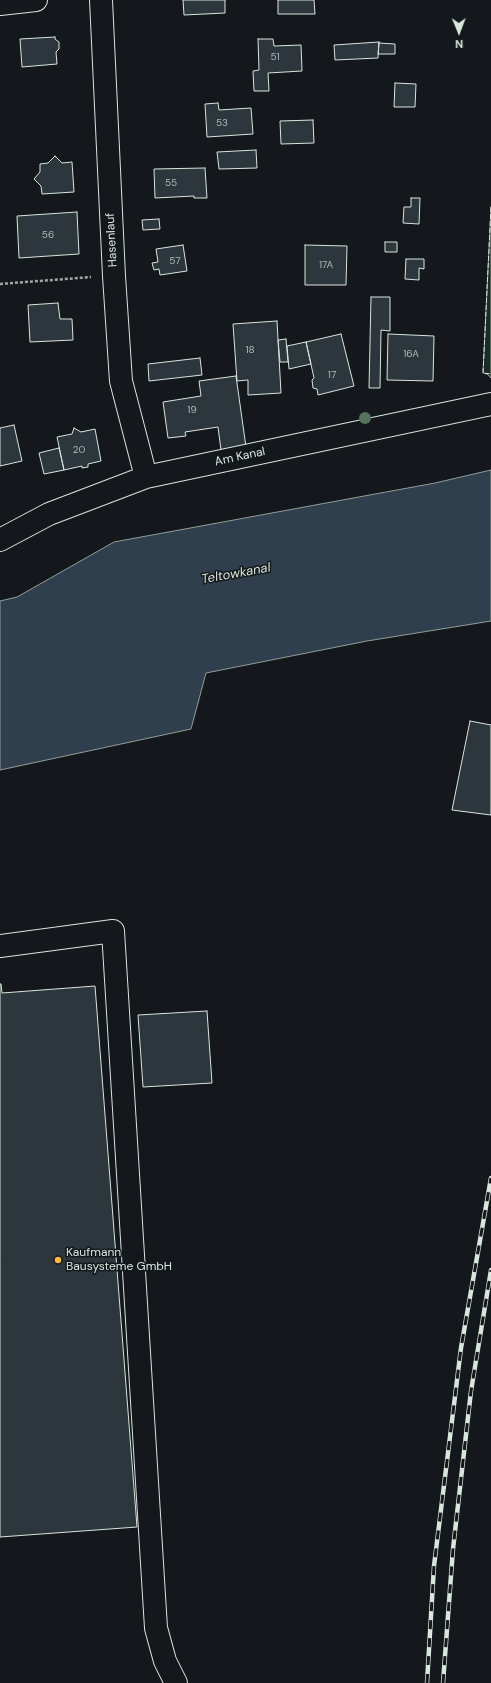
<!DOCTYPE html>
<html>
<head>
<meta charset="utf-8">
<style>
	body { margin:0 }
	#map { position:relative; width:491px; height:1683px; overflow:hidden; background:#14181c; font-family:"DM Sans",sans-serif }
	canvas { display:block }
	.north { position:absolute; left:439px; top:12px; width:40px; height:40px; -webkit-text-stroke:3px #14181c; paint-order:stroke; rotate:179deg; font-size:11px; font-weight:700; line-height:16px; text-align:center; color:#d8e6dc }
	.north::after { content:''; display:block; margin:auto; width:14px; height:18px; background:#d8e6dc; clip-path:polygon(50% 0,100% 100%,50% 72%,0 100%) }
</style>
</head>
<body>
<div id="map">
<canvas width="491" height="1683"></canvas>
<div class="north">N</div>
</div>
<script>
const context = document.querySelector('canvas').getContext('2d');
context.lineJoin = 'round';
function fillPath(path, color) {
  context.fillStyle = color;
  context.fill(path, 'evenodd');
}
function toPath(rows) {
  const path = new Path2D();
  for (const r of rows) {
    path.moveTo(r[0], r[1]);
    for (let i = 2; i < r.length; i += 2) path.lineTo(r[i], r[i + 1]);
  }
  return path;
}
function trace(path, color, width, dash) {
  context.strokeStyle = color;
  context.lineWidth = width;
  context.lineCap = dash ? 'butt' : 'round';
  context.setLineDash(dash || []);
  context.stroke(path);
}
function drawText(font, color, halo, rows, align = 'center') {
  context.font = font + ' "DM Sans",sans-serif';
  context.lineWidth = 3;
  context.setLineDash([]);
  context.textBaseline = 'middle';
  context.strokeStyle = halo;
  context.fillStyle = color;
  for (const [text, x, y, turn = 0] of rows) {
    context.save();
    context.translate(x, y);
    context.rotate((+turn || 0) * Math.PI / 180);
    context.textAlign = isNaN(turn) ? turn : align;
    if (halo) context.strokeText(text, 0, 0);
    context.fillText(text, 0, 0);
    context.restore();
  }
}
const green = toPath([
	[491,207,491,378,487,374,483,373,491,207]
]);
fillPath(green, '#1a2d24');
trace(green, '#939e99', 1);
const water = toPath([
	[491,470,491,621,367,641,206,673,191,729,0,770,0,601,17,597,114,542,435,483,491,470]
]);
fillPath(water, '#2f3f4d');
trace(water, '#939e99', 1);
const building = toPath([
	[183,0,225,0,225,13,184,15,183,0],
	[278,0,314,0,315,14,278,14,278,0],
	[55,37,55,39,59,42,59,49,56,52,57,64,22,67,20,39,55,37],
	[258,39,273,39,274,46,301,45,302,71,268,73,269,91,254,91,253,71,259,70,258,39],
	[379,42,378,58,335,60,334,45,379,42],
	[379,43,395,44,395,54,378,54,379,43],
	[395,83,416,84,415,107,394,107,395,83],
	[218,103,219,110,251,108,253,134,207,137,205,104,218,103],
	[313,120,314,143,281,144,280,121,313,120],
	[256,150,257,168,219,169,217,152,256,150],
	[55,156,62,163,72,162,74,192,42,194,41,186,34,179,40,172,40,164,48,163,55,156],
	[205,168,207,198,194,198,194,196,155,198,154,169,205,168],
	[411,198,420,198,419,224,403,223,404,207,411,207,411,198],
	[77,212,79,254,19,258,17,216,77,212],
	[159,219,160,229,143,230,142,220,159,219],
	[385,242,397,242,397,252,385,252,385,242],
	[183,245,187,271,160,275,159,269,154,270,152,263,158,262,156,249,183,245],
	[305,245,347,246,346,285,305,285,305,245],
	[406,259,424,259,424,269,419,268,419,280,405,279,406,259],
	[371,297,390,297,390,331,381,330,380,388,369,388,371,297],
	[58,303,60,319,72,319,73,340,30,342,28,305,58,303],
	[277,321,281,393,248,395,248,380,237,381,233,324,277,321],
	[341,334,354,386,318,395,317,389,313,388,312,380,314,378,306,342,341,334],
	[388,334,434,336,433,381,387,380,388,334],
	[286,339,288,362,280,362,278,340,286,339],
	[306,342,311,364,289,369,287,346,306,342],
	[200,358,202,375,149,381,148,364,200,358],
	[236,376,246,447,221,450,218,427,185,432,186,436,168,438,163,402,201,396,199,381,236,376],
	[14,425,22,461,0,466,0,428,14,425],
	[74,428,81,432,95,429,101,461,88,464,88,467,82,468,82,466,64,470,57,437,72,434,74,428],
	[59,448,64,470,44,474,39,453,59,448],
	[470,721,491,725,491,815,452,810,470,721],
	[0,984,1,984,2,993,95,986,137,1527,0,1537,0,984],
	[207,1011,212,1083,143,1087,138,1015,207,1011]
]);
fillPath(building, '#2c363c');
trace(building, '#d8e6dc', 1);
const minor = toPath([
	[101,0,114,276,121,381,146,477],
	[0,4,36,0],
	[0,540,49,514,146,477,491,404],
	[0,946,113,931,156,1628,165,1661,176,1683]
]);
trace(minor, '#d8e6dc', 24);
trace(toPath([
	[0,284,91,277]
]), '#9da8a2', 2.5, [3, 2]);
trace(minor, '#14181c', 22);
const rail = toPath([
	[427,1683,434,1566,461,1348,491,1178],
	[443,1683,453,1549,471,1391,491,1270]
]);
trace(rail, '#d8e6dc', 4.5);
trace(rail, '#14181c', 3, [9]);
trace(toPath([
	[491,207,483,373,491,374]
]), '#d8e6dc', 1, [5, 2]);
context.fillStyle = '#55745f';
for (const [x, y] of [
	[365,418]
]) {
  context.beginPath();
  context.arc(x, y, 6, 0, 2 * Math.PI);
  context.fill();
}
for (const [x, y, r, color] of [
	[58,1260,4,"#ffb74d"]
]) {
  const dot = new Path2D();
  dot.arc(x, y, r, 0, 2 * Math.PI);
  context.fillStyle = color;
  context.fill(dot);
  trace(dot, '#14181c', 1.5);
}
drawText('10px', '#adbab4', null, [
	["51",275,57],
	["53",222,123],
	["55",171,183],
	["56",48,235],
	["57",175,261],
	["17A",326,265],
	["18",250,350],
	["16A",411,354],
	["17",332,375],
	["19",192,410],
	["20",79,450]
]);
drawText('12px', '#d8e6dc', '#14181c', [
	["Hasenlauf",112,240,-93],
	["Am Kanal",240,457,-12]
]);
drawText('12px', '#d8e6dc', '#14181c', [
	["Kaufmann",66,1253],
	["Bausysteme GmbH",66,1267]
], 'left');
drawText('italic 13px', '#d8e6dc', '#14181c', [
	["Teltowkanal",236,574,-10]
]);
</script>
</body>
</html>
